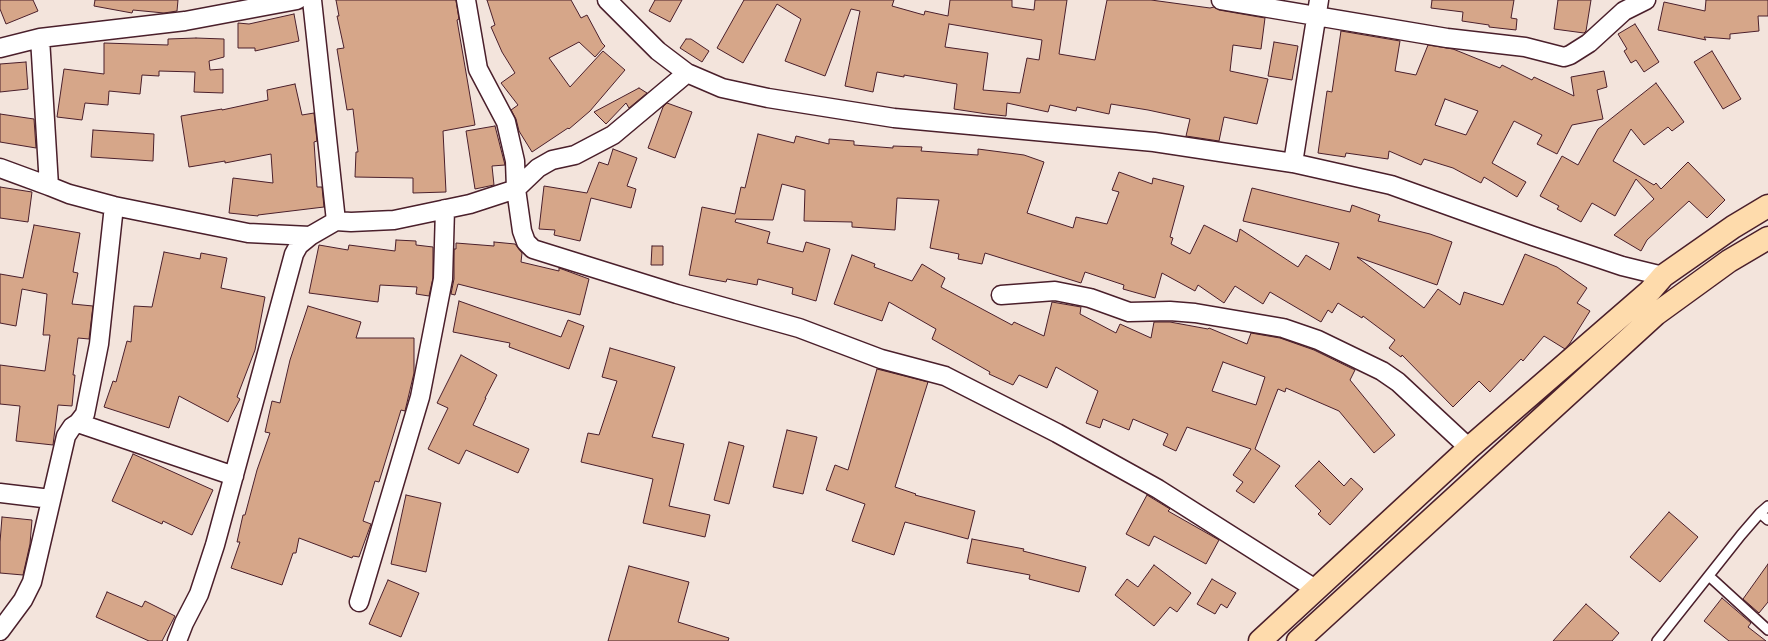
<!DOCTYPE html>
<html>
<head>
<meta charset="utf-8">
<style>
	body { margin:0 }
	canvas { display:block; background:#f3e4dc }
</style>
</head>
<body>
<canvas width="1768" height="641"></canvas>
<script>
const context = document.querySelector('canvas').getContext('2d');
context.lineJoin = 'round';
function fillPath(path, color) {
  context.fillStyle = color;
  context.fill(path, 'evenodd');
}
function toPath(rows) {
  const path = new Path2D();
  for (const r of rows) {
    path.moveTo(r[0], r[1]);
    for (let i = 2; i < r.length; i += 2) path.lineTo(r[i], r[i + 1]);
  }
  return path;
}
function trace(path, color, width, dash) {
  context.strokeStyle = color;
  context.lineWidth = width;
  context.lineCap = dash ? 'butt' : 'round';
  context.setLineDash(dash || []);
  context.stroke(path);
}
const building = toPath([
	[0,0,33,0,38,11,6,24,0,9,0,0],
	[95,0,178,0,177,11,164,13,133,10,132,13,94,6,95,0],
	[336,0,456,0,459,19,457,20,475,125,443,131,446,192,413,193,413,178,355,177,356,152,358,152,353,109,347,110,337,49,344,48,337,16,339,16,336,0],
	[487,0,571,0,581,18,587,15,602,43,605,46,595,57,579,42,549,58,570,87,603,51,625,70,590,111,569,129,568,128,532,152,519,131,516,119,511,110,518,105,501,83,515,73,502,52,491,27,495,25,487,0],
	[655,0,682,0,670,22,649,11,655,0],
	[744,0,894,0,892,6,924,15,925,11,948,16,950,0,1012,0,1012,7,1034,10,1035,0,1067,0,1059,54,1095,60,1107,0,1151,0,1210,8,1214,7,1219,10,1265,18,1261,49,1233,45,1230,71,1268,79,1257,124,1224,117,1219,141,1186,136,1190,119,1148,110,1111,104,1109,114,1077,107,1076,111,1050,105,1048,112,1007,103,1006,116,987,114,954,109,957,84,904,75,904,77,877,72,873,92,845,86,860,11,851,9,825,76,785,61,801,19,777,4,743,63,717,48,744,0],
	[949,24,1042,40,1039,60,1027,58,1020,93,983,90,988,53,945,47,949,24],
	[1432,0,1514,0,1511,18,1517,19,1516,30,1489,27,1489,25,1462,21,1463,12,1431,8,1432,0],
	[1558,0,1591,0,1586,31,1584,33,1554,29,1558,0],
	[1706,0,1768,0,1768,16,1758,16,1759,31,1730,34,1730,39,1704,37,1706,40,1658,30,1664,2,1705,11,1706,0],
	[294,14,299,41,255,51,255,48,238,48,238,23,249,24,294,14],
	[1635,24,1659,62,1644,72,1636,60,1631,63,1624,51,1627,49,1618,34,1635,24],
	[1341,31,1400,41,1395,71,1416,75,1428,45,1453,49,1500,68,1502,65,1532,80,1534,77,1574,96,1571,77,1604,71,1607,87,1597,90,1603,119,1572,125,1557,154,1537,144,1542,135,1514,121,1492,163,1526,182,1517,197,1484,177,1481,183,1453,168,1424,159,1421,165,1389,151,1388,159,1346,153,1345,157,1318,153,1327,91,1332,92,1341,31],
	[1445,99,1478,111,1466,135,1435,125,1445,99],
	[196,38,224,39,224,57,209,61,210,70,223,69,223,93,194,92,195,72,159,71,159,76,142,75,140,94,109,91,108,105,85,103,82,120,57,117,64,69,104,74,104,43,168,45,168,39,196,38],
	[686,39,691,39,709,51,702,62,680,48,686,39],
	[1274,42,1298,46,1292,80,1268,76,1274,42],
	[1712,51,1741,99,1723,109,1694,62,1712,51],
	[26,62,28,89,0,92,0,64,26,62],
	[1656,83,1684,122,1672,131,1668,127,1644,145,1631,129,1613,161,1654,185,1656,183,1661,189,1688,162,1725,200,1707,218,1689,201,1647,240,1641,251,1614,235,1654,199,1636,179,1615,216,1592,203,1581,222,1557,209,1559,206,1540,196,1562,156,1578,165,1598,129,1656,83],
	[295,84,302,115,314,113,317,141,314,142,317,187,322,187,324,207,258,215,258,216,229,213,233,178,273,183,271,154,225,163,225,161,189,167,181,116,222,109,222,110,268,100,267,90,295,84],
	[639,88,647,93,629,108,626,103,606,124,594,112,639,88],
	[667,103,692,112,675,158,648,148,663,107,667,103],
	[0,114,34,119,36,148,0,142,0,114],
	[495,126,505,165,492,166,494,185,475,189,466,131,495,126],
	[93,130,154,134,153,161,91,157,93,130],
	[758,134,794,143,796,136,829,144,829,139,854,141,854,145,893,148,893,146,922,147,921,151,978,155,978,149,1024,155,1044,162,1027,213,1073,228,1076,217,1107,224,1119,192,1112,190,1119,172,1152,184,1153,178,1184,186,1170,237,1173,238,1171,244,1190,254,1204,225,1237,242,1240,229,1298,267,1306,255,1330,270,1339,243,1243,221,1252,188,1350,212,1352,205,1380,215,1378,221,1430,234,1452,242,1437,285,1357,257,1424,308,1438,289,1460,305,1464,292,1503,305,1525,254,1557,267,1587,288,1577,303,1590,311,1570,343,1565,349,1544,336,1523,361,1521,359,1490,392,1479,381,1453,407,1402,355,1401,357,1389,348,1395,340,1363,316,1362,318,1338,303,1332,313,1328,310,1321,322,1270,292,1263,304,1235,286,1224,303,1198,285,1195,291,1162,273,1155,298,1123,289,1124,285,1085,272,1081,283,985,253,982,264,958,259,959,254,930,248,939,200,897,198,895,230,852,227,852,222,804,221,805,190,782,184,773,220,736,219,735,222,770,232,767,243,803,252,806,242,830,249,816,301,792,294,793,288,758,279,757,285,727,279,726,282,689,275,702,207,735,214,741,187,745,188,758,134],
	[613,149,637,158,627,186,636,189,631,208,591,198,580,241,554,235,555,230,539,229,544,186,587,193,599,162,608,165,613,149],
	[0,187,32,192,28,222,0,218,0,187],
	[34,225,80,233,73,272,78,273,72,304,93,306,89,339,78,338,73,375,75,375,72,406,58,405,53,445,16,441,20,406,0,404,0,365,45,371,50,335,43,335,47,294,22,289,16,326,0,323,0,274,23,278,34,225],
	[396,240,416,241,416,245,433,247,433,278,429,296,416,294,417,287,380,285,378,302,309,293,319,245,348,250,349,245,395,251,396,240],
	[494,242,515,244,522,253,521,262,559,271,559,268,589,279,580,315,458,284,455,295,451,294,454,279,454,249,456,249,456,243,494,246,494,242],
	[652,246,663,246,663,265,651,265,652,246],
	[164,252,200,259,201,253,227,258,221,288,265,297,255,350,237,397,240,399,228,422,179,396,169,428,104,407,113,381,116,382,127,341,131,342,134,306,152,307,164,252],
	[852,255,875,264,874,267,912,281,922,264,945,278,941,287,1012,325,1014,322,1044,336,1052,302,1081,307,1080,314,1116,333,1120,324,1151,338,1154,322,1170,322,1208,329,1209,328,1247,344,1251,333,1280,338,1314,350,1355,370,1350,380,1395,435,1374,453,1339,411,1286,388,1285,392,1278,389,1255,449,1280,466,1254,503,1236,491,1243,482,1233,475,1251,449,1187,427,1176,451,1163,445,1168,434,1133,419,1129,430,1103,419,1100,428,1086,423,1098,391,1056,367,1047,388,1019,375,1013,385,989,374,990,372,932,339,936,329,889,302,882,321,834,304,852,255],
	[1223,362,1265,377,1256,405,1212,391,1223,362],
	[459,301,561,337,568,320,584,326,569,369,509,347,510,343,453,332,459,301],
	[308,306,361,322,356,338,414,338,414,373,405,411,401,410,379,482,375,481,363,521,371,524,359,557,353,556,352,558,299,538,296,553,293,553,282,585,231,568,240,542,237,542,243,515,245,515,257,470,270,433,265,432,272,401,280,403,290,360,308,306],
	[610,348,675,367,652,437,684,444,669,506,710,515,705,537,643,523,653,479,581,462,588,433,599,435,617,381,602,377,610,348],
	[461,355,497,375,485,398,486,398,473,425,529,449,518,473,466,450,459,464,428,449,448,408,437,403,461,355],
	[877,369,928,382,895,487,916,494,915,495,975,511,968,539,905,522,894,555,852,541,865,504,826,490,835,465,848,470,877,369],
	[787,430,817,437,803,494,773,487,787,430],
	[729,442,744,446,729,504,714,500,729,442],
	[133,454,213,490,192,535,163,521,162,524,112,501,133,454],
	[1319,461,1344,486,1351,478,1363,489,1330,525,1318,514,1321,511,1295,486,1319,461],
	[406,495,441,503,426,572,391,564,406,495],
	[1147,495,1170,509,1168,511,1219,540,1206,564,1154,536,1149,546,1126,534,1147,495],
	[1669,512,1698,537,1660,582,1630,557,1669,512],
	[2,517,32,520,30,544,23,575,0,573,0,542,2,517],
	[972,539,1024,549,1023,551,1086,567,1079,592,1029,579,1030,575,967,563,972,539],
	[1768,564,1768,602,1759,613,1743,599,1768,564],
	[1154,565,1191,593,1177,612,1170,607,1154,626,1115,595,1127,579,1138,587,1154,565],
	[629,566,689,582,678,622,729,638,728,641,608,641,629,566],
	[1212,579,1236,593,1227,608,1221,604,1215,614,1197,604,1212,579],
	[388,580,419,593,401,637,369,624,388,580],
	[107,592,142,607,145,601,175,616,162,641,149,641,96,617,107,592],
	[1722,598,1751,623,1748,627,1766,641,1729,641,1704,621,1722,598],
	[1586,604,1619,633,1612,641,1553,641,1586,604]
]);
fillPath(building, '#d6a689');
trace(building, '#4a1f2b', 1);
const lane = toPath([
	[1760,513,1768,520],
	[1709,576,1768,630],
	[1657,641,1741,535,1760,513,1768,506]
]);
const street = toPath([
	[312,0,336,221],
	[466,0,478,69,506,122,515,161,516,189,522,231,526,242,533,249,677,294,799,328,881,359,945,376,1057,433,1158,489,1317,590],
	[607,0,658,51,687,73,722,88,768,98,894,118,1154,142,1293,163,1391,185,1533,236,1622,266,1663,276],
	[1221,0,1447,38,1525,47,1564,57,1570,55,1589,43,1624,11,1646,0],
	[40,38,49,186,69,194,114,206,248,233,310,236],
	[0,48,40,38,185,21,297,0],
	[1293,163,1319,0],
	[0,168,49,186],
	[1001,295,1055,291,1090,298,1129,312,1170,311,1195,313,1283,328,1318,340,1382,371,1398,382,1469,448],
	[78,423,234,476],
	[0,493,51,499],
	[359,602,420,397,443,279,445,209],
	[0,631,23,600,32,582,66,436,72,427,78,423,85,414,99,344,114,206],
	[177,641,184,623,199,594,215,545,294,254,299,245,310,236,336,221,351,222,394,220,470,204,516,189,538,168,552,160,575,155,613,135,687,73]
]);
const primary = toPath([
	[1260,641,1469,448,1650,291,1663,276,1733,227,1768,206],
	[1298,641,1656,314,1729,261,1768,238]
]);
trace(lane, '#4a1f2b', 12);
trace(street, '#4a1f2b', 21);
trace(primary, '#4a1f2b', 25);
trace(lane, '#fff', 9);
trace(street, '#fff', 18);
trace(primary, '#fedbac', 22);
</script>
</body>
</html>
